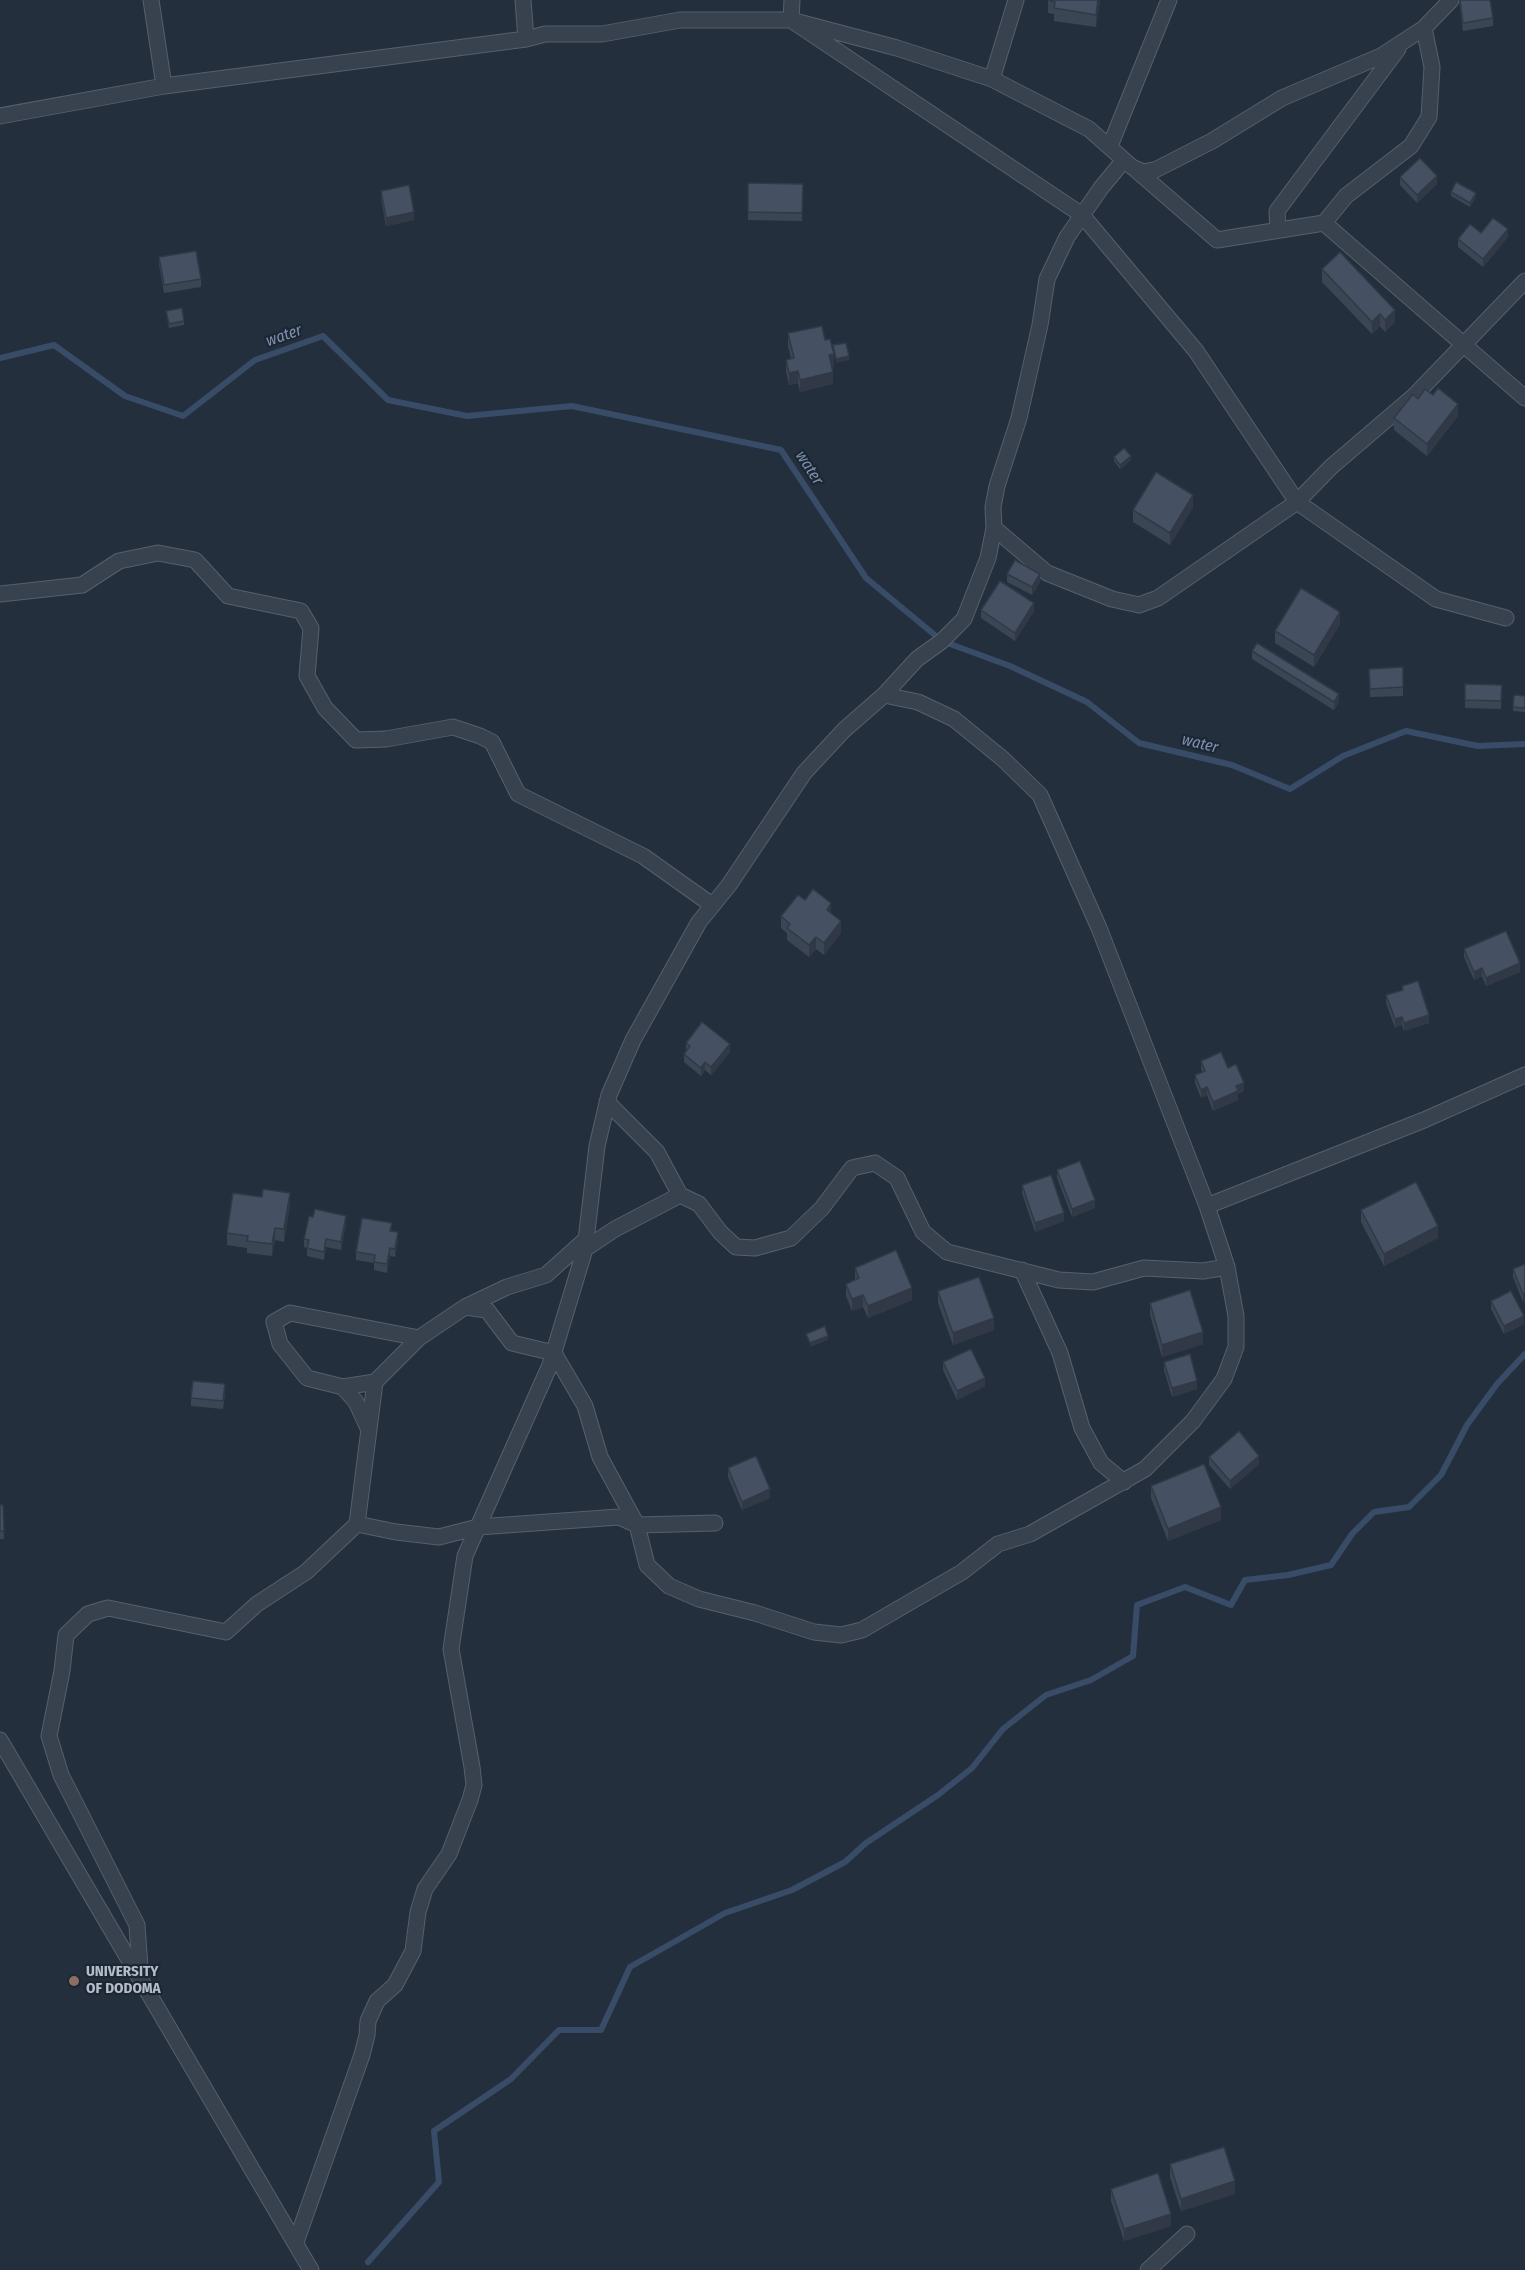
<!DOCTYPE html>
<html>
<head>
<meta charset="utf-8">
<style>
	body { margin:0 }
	canvas { display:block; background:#242f3e }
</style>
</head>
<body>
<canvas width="1525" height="2270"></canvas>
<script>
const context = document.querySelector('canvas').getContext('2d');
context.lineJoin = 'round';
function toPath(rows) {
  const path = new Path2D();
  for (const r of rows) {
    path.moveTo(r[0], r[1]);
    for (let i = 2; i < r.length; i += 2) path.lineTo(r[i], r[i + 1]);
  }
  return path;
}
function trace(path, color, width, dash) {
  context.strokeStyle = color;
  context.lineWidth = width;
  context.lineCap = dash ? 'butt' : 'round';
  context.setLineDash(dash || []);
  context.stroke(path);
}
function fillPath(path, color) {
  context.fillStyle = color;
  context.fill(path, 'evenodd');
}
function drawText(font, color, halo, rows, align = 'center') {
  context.font = font + ' "Fira Sans Condensed",sans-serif';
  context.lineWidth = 4.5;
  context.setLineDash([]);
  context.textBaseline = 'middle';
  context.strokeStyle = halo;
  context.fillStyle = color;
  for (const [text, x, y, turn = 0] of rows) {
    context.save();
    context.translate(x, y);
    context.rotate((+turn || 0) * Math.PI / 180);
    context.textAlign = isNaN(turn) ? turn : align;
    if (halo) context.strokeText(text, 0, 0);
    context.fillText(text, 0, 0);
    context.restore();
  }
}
trace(toPath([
	[0,358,54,345,125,396,183,416,255,360,323,336,388,400,467,416,572,406,781,450,866,578,942,641,1010,666,1087,702,1139,743,1232,765,1290,789,1343,756,1406,731,1478,746,1525,744],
	[368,2262,439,2182,434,2131,511,2079,559,2030,601,2030,630,1967,725,1913,792,1890,845,1862,866,1843,938,1795,972,1768,1003,1729,1046,1695,1091,1680,1133,1656,1137,1605,1185,1587,1231,1605,1245,1580,1288,1575,1331,1565,1352,1534,1374,1512,1409,1507,1441,1475,1467,1425,1497,1384,1525,1354]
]), '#394c67', 6);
const street = toPath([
	[151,0,164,86],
	[523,0,526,39],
	[792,0,791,20,1082,215,1196,351,1297,502,1158,598,1139,605,1112,599,1047,573,994,528],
	[992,79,1016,0],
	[0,116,164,86,526,39,545,34,602,34,680,20,791,20,897,48,992,79,1089,129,1132,167,1143,172,1155,170,1212,141,1282,98,1381,56,1424,28,1451,0],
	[1110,146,1169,0],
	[1135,169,1217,240,1324,223,1346,196,1411,146,1429,117,1432,67,1424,28],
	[1324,223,1525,398],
	[1278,230,1277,211,1398,49],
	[0,594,82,585,119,561,158,553,195,560,228,596,301,611,311,628,307,676,325,708,356,740,386,739,453,727,480,736,492,742,518,794,643,856,712,905],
	[1506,618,1436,599,1297,502,1331,467,1414,396,1525,281],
	[884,695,918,702,954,719,1003,759,1040,795,1099,928,1207,1206,1424,1120,1525,1075],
	[607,1102,657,1152,680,1195],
	[585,1249,597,1146,609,1095,633,1040,699,922,729,885,804,773,844,730,884,695,917,659,942,641,964,619,988,558,994,528,993,507,997,486,1019,418,1040,325,1047,279,1067,237,1101,188,1124,160],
	[1022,1270,1060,1353,1082,1428,1101,1463,1124,1482],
	[465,1307,507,1287,546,1275,586,1239],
	[375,1382,343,1387,307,1378,280,1344,274,1322,290,1313,419,1338],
	[343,1387,356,1402,369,1430],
	[357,1524,375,1382,419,1338,465,1307,487,1310,512,1343,554,1353,585,1406,600,1457,637,1525,647,1565,669,1586,699,1599,755,1613,814,1632,841,1635,862,1630,962,1572,998,1544,1030,1534,1145,1469,1193,1421,1224,1379,1236,1347,1236,1316,1227,1267,1207,1206],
	[0,1740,311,2270],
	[141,1982,137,1925,61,1775,49,1736,62,1671,66,1635,88,1614,108,1608,226,1632,257,1604,306,1572,357,1524,396,1532,439,1537,478,1527,619,1517,637,1525,715,1523],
	[296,2242,362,2055,367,2035,368,2021,377,2001,395,1985,413,1951,418,1912,425,1889,449,1854,470,1800,474,1785,472,1767,451,1649,465,1556,550,1365,585,1249,615,1229,680,1195,699,1204,720,1232,736,1247,755,1248,791,1238,822,1208,852,1168,875,1163,897,1178,923,1232,947,1252,1059,1280,1093,1282,1144,1268,1203,1271,1227,1267],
	[1148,2270,1187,2234]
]);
trace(street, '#565f6c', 17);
trace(street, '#38414e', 15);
fillPath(toPath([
	[1048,0,1100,0,1096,27,1054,21,1054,14,1048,13],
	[1459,0,1490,0,1493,18,1493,26,1463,31],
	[1400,177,1437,184,1417,203,1400,185],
	[803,184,802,221,748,220,748,212],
	[381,191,414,220,386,226,381,199],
	[1451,192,1476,197,1470,207,1451,196],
	[1481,233,1508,237,1483,267,1458,247,1458,239],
	[159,257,201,279,201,287,164,293,159,265],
	[1322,269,1395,322,1385,332,1380,326,1372,334,1322,282],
	[166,311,184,321,184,325,169,328],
	[788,333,825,340,834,366,832,367,833,384,800,392,798,383,789,385,786,372,786,360,791,358,788,346],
	[1418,399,1458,416,1427,456,1394,430,1394,418],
	[1114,457,1131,460,1120,469,1114,461],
	[1193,507,1170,545,1133,522,1133,510],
	[1007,574,1040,582,1032,595,1007,582],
	[981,610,1034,611,1015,641,981,618],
	[1340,624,1314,667,1275,643,1275,631],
	[1252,651,1339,702,1334,710,1252,659],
	[1403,667,1403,696,1370,697,1369,669],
	[1465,684,1502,685,1501,709,1465,708],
	[1514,695,1525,696,1525,712,1513,711],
	[805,900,831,914,841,933,824,955,816,949,809,957,787,940,787,933,781,928,781,916],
	[1464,949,1520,972,1486,986,1482,976,1474,980,1464,957],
	[1402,986,1429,1023,1404,1031,1402,1025,1395,1028,1386,1003,1386,995,1402,990],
	[686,1043,730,1052,711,1075,705,1070,701,1076,684,1062,684,1054,686,1052],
	[1201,1061,1228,1068,1244,1091,1238,1094,1238,1100,1213,1111,1207,1095,1201,1098,1195,1083,1195,1075,1202,1072,1201,1069],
	[1057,1170,1095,1208,1072,1217,1057,1178],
	[1022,1185,1064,1221,1035,1232,1022,1193],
	[290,1205,284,1242,275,1240,272,1256,247,1253,247,1248,227,1245,227,1233],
	[1361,1210,1438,1238,1384,1266,1361,1222],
	[346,1224,341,1250,326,1247,324,1260,307,1256,307,1248,304,1247,304,1239],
	[392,1231,398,1240,395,1257,390,1256,387,1273,374,1270,374,1263,356,1260,356,1252],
	[1525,1264,1523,1302,1513,1277,1513,1269],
	[855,1268,912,1300,868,1318,863,1307,852,1311,846,1296,846,1284,855,1280],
	[938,1291,994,1330,953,1345,938,1303],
	[1491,1301,1524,1324,1504,1334,1491,1309],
	[1150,1303,1203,1344,1162,1357,1150,1315],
	[943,1362,985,1386,957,1400,943,1370],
	[1164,1362,1197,1389,1172,1397,1164,1370],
	[225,1393,223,1409,191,1406,191,1398],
	[1209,1457,1259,1464,1230,1489,1209,1465],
	[728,1468,770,1498,742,1510,728,1477],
	[1151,1486,1221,1520,1168,1541,1151,1498],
	[0,1505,3,1505,4,1539,0,1539],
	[1170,2164,1235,2194,1181,2211,1170,2177],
	[1111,2189,1171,2226,1124,2241,1111,2201]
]), '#3b4654');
fillPath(toPath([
	[1098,0,1100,0,1096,27,1096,15],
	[1437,176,1437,184,1417,203,1417,195],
	[1476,193,1476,197,1470,207,1470,203],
	[414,212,414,220,386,226,386,218],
	[1508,229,1508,237,1483,267,1483,259],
	[1395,310,1395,322,1385,332,1385,320],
	[1380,314,1380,326,1372,334,1372,322],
	[834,354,834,366,829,368,829,355],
	[849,356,849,360,836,363,836,359],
	[798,371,798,383,789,385,789,373],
	[833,372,833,384,800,392,800,380],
	[1458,404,1458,416,1427,456,1427,444],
	[1131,456,1131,460,1120,469,1120,465],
	[1193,495,1193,507,1170,545,1170,533],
	[1040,574,1040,582,1032,595,1032,587],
	[1034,603,1034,611,1015,641,1015,633],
	[1340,612,1340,624,1314,667,1314,655],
	[1339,694,1339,702,1334,710,1334,702],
	[831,903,831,915,827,910],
	[841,921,841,933,824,955,824,943],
	[816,937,816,949,809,957,809,945],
	[1520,963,1520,972,1486,986,1486,978],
	[1482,968,1482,976,1474,980,1474,972],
	[1429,1015,1429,1023,1404,1031,1404,1023],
	[1402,1017,1402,1025,1395,1028,1395,1019],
	[730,1044,730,1052,711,1075,711,1067],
	[705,1062,705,1070,701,1076,701,1068],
	[1244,1083,1244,1091,1238,1094,1238,1100,1213,1111,1213,1102,1236,1086],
	[1207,1087,1207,1095,1201,1098,1201,1090],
	[290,1193,290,1205,284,1242,284,1229],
	[1095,1200,1095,1208,1072,1217,1072,1209],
	[1064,1213,1064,1221,1035,1232,1035,1223],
	[346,1216,346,1224,341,1250,341,1242],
	[1438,1226,1438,1238,1384,1266,1384,1254],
	[275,1228,275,1240,272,1256,272,1244],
	[398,1232,398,1240,395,1257,395,1249],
	[326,1239,326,1247,324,1260,324,1252],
	[390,1248,390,1256,387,1273,387,1264],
	[912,1288,912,1300,868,1318,868,1306],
	[1525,1293,1525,1301,1523,1302,1523,1294],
	[863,1295,863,1307,852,1311,852,1299],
	[1524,1316,1524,1324,1504,1334,1504,1326],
	[994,1318,994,1330,953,1345,953,1333],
	[1203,1332,1203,1344,1162,1357,1162,1345],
	[828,1336,828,1340,810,1347,810,1343],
	[985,1378,985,1386,957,1400,957,1391],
	[1197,1381,1197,1389,1172,1397,1172,1388],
	[1259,1456,1259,1464,1230,1489,1230,1481],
	[770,1489,770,1498,742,1510,742,1502],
	[1221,1507,1221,1520,1168,1541,1168,1529],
	[1235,2181,1235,2194,1181,2211,1181,2199],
	[1171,2214,1171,2226,1124,2241,1124,2229]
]), '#303945');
const building = toPath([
	[1048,0,1098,0,1096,15,1054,8,1055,2,1048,0],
	[1460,0,1490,0,1493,18,1463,23,1460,0],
	[1420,158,1437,176,1417,195,1400,177,1420,158],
	[1456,182,1476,193,1470,203,1451,192,1456,182],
	[748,183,803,184,802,213,748,212,748,183],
	[409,185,414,212,386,218,381,191,409,185],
	[1493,218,1508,229,1483,259,1458,239,1470,224,1481,233,1493,218],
	[196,251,201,279,164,285,159,257,196,251],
	[1340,252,1395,310,1385,320,1380,314,1372,322,1322,269,1340,252],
	[182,308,184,321,169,324,166,311,182,308],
	[822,326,825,340,830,339,834,354,829,355,833,372,800,380,798,371,789,373,786,360,794,358,788,333,822,326],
	[846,343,849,356,836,359,833,345,846,343],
	[1438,388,1458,404,1427,444,1394,418,1413,394,1418,399,1425,389,1433,395,1438,388],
	[1124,448,1131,456,1120,465,1114,457,1124,448],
	[1156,472,1193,495,1170,533,1133,510,1156,472],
	[1015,560,1040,574,1032,587,1007,574,1015,560],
	[1000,581,1034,603,1015,633,981,610,1000,581],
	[1301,588,1340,612,1314,655,1275,631,1301,588],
	[1257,643,1339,694,1334,702,1252,651,1257,643],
	[1403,667,1403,687,1370,689,1369,669,1403,667],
	[1465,684,1502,685,1501,701,1465,700,1465,684],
	[1514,695,1525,696,1525,708,1513,707,1514,695],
	[813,889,831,903,827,910,841,921,824,943,816,937,809,945,787,928,790,924,781,916,798,895,805,900,813,889],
	[1506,931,1520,963,1486,978,1482,968,1474,972,1464,949,1506,931],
	[1418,981,1429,1015,1404,1023,1402,1017,1395,1019,1386,995,1403,990,1402,986,1418,981],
	[702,1022,730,1044,711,1067,705,1062,701,1068,684,1054,690,1046,686,1043,702,1022],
	[1221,1052,1228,1068,1236,1064,1244,1083,1236,1086,1238,1091,1213,1102,1207,1087,1201,1090,1195,1075,1205,1071,1201,1061,1221,1052],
	[1080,1161,1095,1200,1072,1209,1057,1170,1080,1161],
	[1051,1175,1064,1213,1035,1223,1022,1185,1051,1175],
	[1416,1182,1438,1226,1384,1254,1361,1210,1416,1182],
	[263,1189,290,1193,284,1229,275,1228,272,1244,247,1241,248,1236,227,1233,233,1193,262,1197,263,1189],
	[315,1209,346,1216,341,1242,326,1239,324,1252,307,1248,309,1240,304,1239,309,1216,313,1217,315,1209],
	[362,1218,392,1223,390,1231,398,1232,395,1249,390,1248,387,1264,374,1262,375,1255,356,1252,362,1218],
	[896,1250,912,1288,868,1306,863,1295,852,1299,846,1284,859,1278,855,1268,896,1250],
	[1525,1264,1525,1293,1523,1294,1513,1269,1525,1264],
	[979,1277,994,1318,953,1333,938,1291,979,1277],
	[1190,1290,1203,1332,1162,1345,1150,1303,1190,1290],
	[1511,1291,1524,1316,1504,1326,1491,1301,1511,1291],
	[825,1326,828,1336,810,1343,806,1334,825,1326],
	[971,1349,985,1378,957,1391,943,1362,971,1349],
	[1190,1354,1197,1381,1172,1388,1164,1362,1190,1354],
	[193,1381,225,1384,223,1401,191,1398,193,1381],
	[1239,1431,1259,1456,1230,1481,1209,1457,1239,1431],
	[756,1456,770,1489,742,1502,728,1468,756,1456],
	[1204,1464,1221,1507,1168,1529,1151,1486,1204,1464],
	[0,1505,3,1505,4,1531,0,1531,0,1505],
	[1224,2147,1235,2181,1181,2199,1170,2164,1224,2147],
	[1158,2173,1171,2214,1124,2229,1111,2189,1158,2173]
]);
fillPath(building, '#455162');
trace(building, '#303945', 1.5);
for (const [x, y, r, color] of [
	[74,1981,6,"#8d6e63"]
]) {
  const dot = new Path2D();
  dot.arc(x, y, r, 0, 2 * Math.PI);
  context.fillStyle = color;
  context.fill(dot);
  trace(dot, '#1d2633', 2);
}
drawText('bold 15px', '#b4bcc9', '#1d2633', [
	["UNIVERSITY",86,1972],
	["OF DODOMA",86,1989]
], 'left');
drawText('italic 16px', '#7c92b1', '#1d2633', [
	["water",284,336,-19],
	["water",809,468,57],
	["water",1200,744,14]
]);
</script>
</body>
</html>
